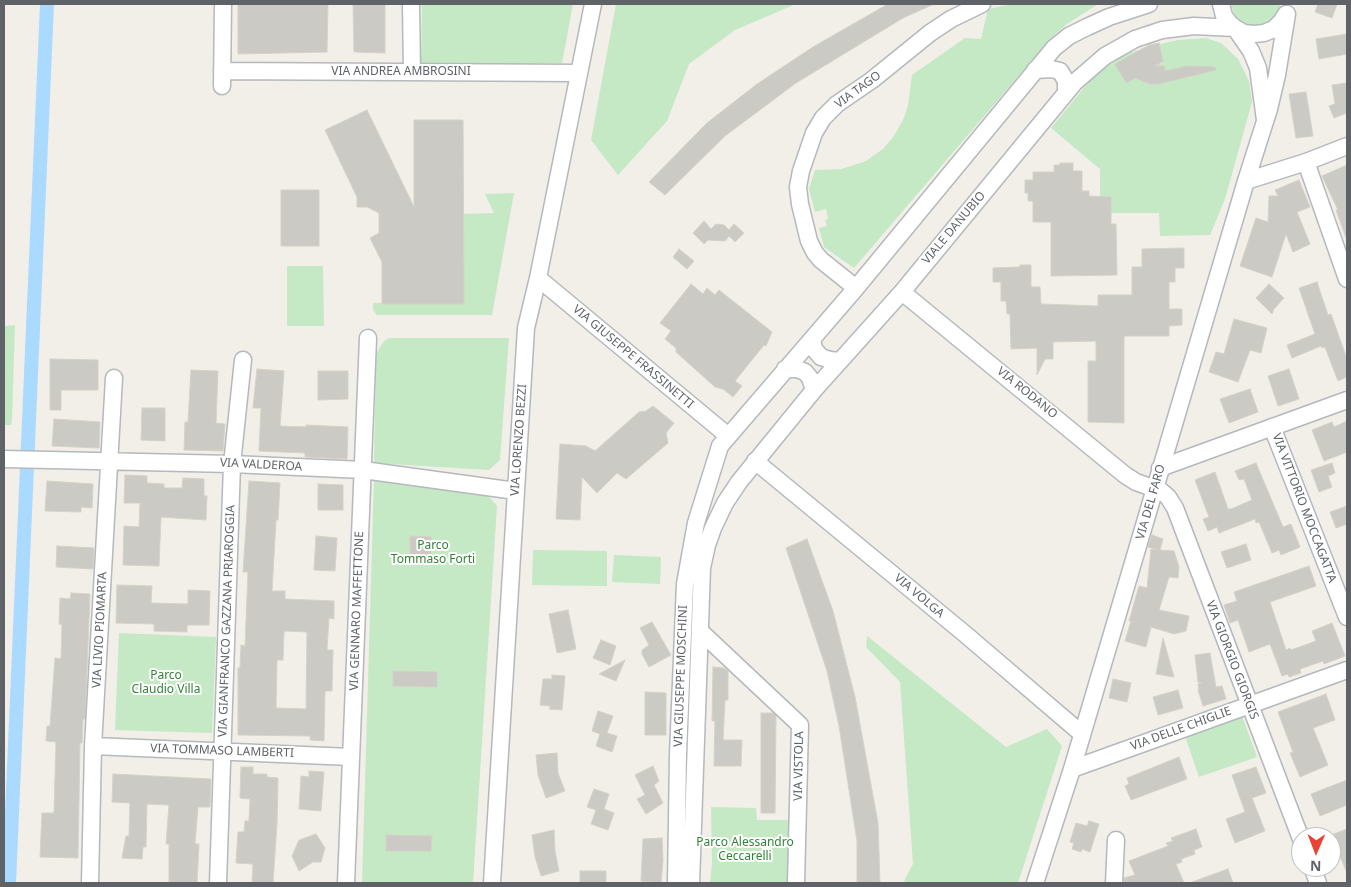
<!DOCTYPE html>
<html>
<head>
<meta charset="utf-8">
<style>
	body { margin:0 }
	#map { position:relative; width:1351px; height:887px; overflow:hidden; background:#f1efe8; font-family:"Noto Sans",sans-serif }
	canvas { display:block }
	.frame { position:absolute; inset:0; border:5px solid #5f6368; pointer-events:none }
	.north { position:absolute; left:1291px; top:827px; width:50px; height:50px; box-sizing:border-box; background:#fff; border:1px solid #bfc1c3; border-radius:50%; rotate:181deg; font-size:14px; font-weight:700; line-height:20px; text-align:center; color:#5f6368 }
	.north::after { content:''; display:block; margin:auto; width:18px; height:22px; background:#ea4335; clip-path:polygon(50% 0,100% 100%,50% 72%,0 100%) }
</style>
</head>
<body>
<div id="map">
<canvas width="1351" height="887"></canvas>
<div class="frame"></div>
<div class="north">N</div>
</div>
<script>
const context = document.querySelector('canvas').getContext('2d');
context.lineJoin = 'round';
function fillPath(path, color) {
  context.fillStyle = color;
  context.fill(path, 'evenodd');
}
function toPath(rows) {
  const path = new Path2D();
  for (const r of rows) {
    path.moveTo(r[0], r[1]);
    for (let i = 2; i < r.length; i += 2) path.lineTo(r[i], r[i + 1]);
  }
  return path;
}
function trace(path, color, width, dash) {
  context.strokeStyle = color;
  context.lineWidth = width;
  context.lineCap = dash ? 'butt' : 'round';
  context.setLineDash(dash || []);
  context.stroke(path);
}
function drawText(font, color, halo, rows, align = 'center') {
  context.font = font + ' "Noto Sans",sans-serif';
  context.lineWidth = 4;
  context.setLineDash([]);
  context.textBaseline = 'middle';
  context.strokeStyle = halo;
  context.fillStyle = color;
  for (const [text, x, y, turn = 0] of rows) {
    context.save();
    context.translate(x, y);
    context.rotate((+turn || 0) * Math.PI / 180);
    context.textAlign = isNaN(turn) ? turn : align;
    if (halo) context.strokeText(text, 0, 0);
    context.fillText(text, 0, 0);
    context.restore();
  }
}
fillPath(toPath([
	[422,4,573,4,562,63,421,66],
	[616,4,796,4,735,30,689,64,667,121,618,175,591,140],
	[1013,4,1098,4,1067,24,1051,38,854,268,824,247,819,228,827,226,825,220,828,219,826,209,815,212,809,189,815,170,841,169,851,166,866,161,883,149,894,136,903,120,908,106,912,75,965,38,981,39,988,9],
	[1231,4,1281,4,1276,15,1271,21,1264,25,1256,26,1248,25,1240,22,1235,16],
	[1206,38,1221,43,1238,59,1249,81,1252,102,1225,199,1210,235,1160,236,1159,213,1111,213,1111,197,1100,196,1100,169,1051,128,1092,78,1122,55,1152,46,1178,40],
	[514,193,492,315,377,315,373,310,373,303,460,302,461,214,494,213,485,194],
	[287,266,323,266,324,326,287,326],
	[15,325,12,419,11,425,4,425,4,326],
	[389,338,509,338,500,460,489,470,374,463,376,354,384,341],
	[374,480,486,493,497,506,473,883,362,883],
	[533,550,607,551,607,586,532,585],
	[614,555,661,557,660,584,612,582],
	[119,633,216,637,212,733,115,730],
	[867,636,1006,747,1047,729,1062,746,1018,883,904,883,905,879,913,864,900,682,866,647],
	[1242,716,1257,757,1199,777,1185,736],
	[711,807,756,808,757,820,790,820,789,883,710,883,712,863]
]), '#c5e8c5');
trace(toPath([
	[9,883,47,4]
]), '#aadaff', 14);
const building = toPath([
	[238,4,328,4,327,52,238,54,238,4],
	[353,4,385,4,385,53,354,52,353,4],
	[888,4,934,4,903,18,796,83,725,136,665,195,649,182,707,123,757,84,813,47,888,4],
	[1318,4,1337,4,1332,18,1315,12,1318,4],
	[1347,34,1347,54,1319,59,1316,39,1347,34],
	[1159,43,1163,61,1155,66,1164,66,1165,71,1187,66,1215,67,1216,70,1158,84,1150,84,1135,78,1126,83,1115,64,1149,45,1159,43],
	[1347,83,1347,113,1334,118,1329,106,1335,104,1332,85,1347,83],
	[1306,92,1313,136,1296,138,1289,94,1306,92],
	[367,110,414,207,414,120,463,120,464,304,382,304,382,262,370,238,379,233,379,213,367,207,357,207,357,197,325,130,367,110],
	[1060,163,1073,163,1073,171,1082,171,1082,191,1089,191,1089,196,1111,197,1111,224,1116,224,1117,275,1051,276,1051,222,1033,222,1033,201,1028,201,1028,193,1025,193,1025,180,1033,180,1033,172,1054,172,1054,165,1060,165,1060,163],
	[1347,165,1347,238,1346,238,1336,210,1338,210,1322,176,1347,165],
	[1299,180,1310,207,1297,212,1310,244,1293,252,1286,234,1272,277,1240,266,1256,218,1268,222,1269,196,1278,196,1275,190,1299,180],
	[281,190,319,190,319,246,281,246,281,190],
	[704,221,711,229,716,224,724,225,729,230,734,224,744,233,735,242,729,236,725,241,708,240,704,244,693,233,704,221],
	[1184,248,1184,268,1175,268,1175,282,1169,282,1169,309,1182,309,1182,325,1169,326,1169,336,1124,336,1124,423,1088,422,1088,361,1096,361,1096,341,1053,342,1053,359,1045,359,1037,375,1037,348,1011,349,1010,314,1007,314,1006,301,1001,301,1001,282,993,282,993,268,1020,267,1020,265,1031,265,1031,287,1040,287,1041,304,1098,306,1098,295,1132,295,1132,267,1142,267,1142,249,1184,248],
	[679,249,694,261,687,269,673,257,679,249],
	[1317,282,1328,315,1331,314,1347,359,1347,377,1338,381,1325,347,1322,348,1321,346,1292,358,1287,345,1315,334,1299,288,1317,282],
	[691,284,703,294,707,288,715,295,719,290,772,332,766,346,764,345,735,381,742,386,733,397,723,389,715,387,676,352,676,348,665,339,671,331,660,323,691,284],
	[1269,284,1284,298,1274,309,1272,314,1256,298,1269,284],
	[1234,319,1267,328,1261,353,1250,350,1238,382,1209,372,1216,352,1224,354,1234,319],
	[50,359,98,360,98,390,61,390,61,410,50,410,50,359],
	[257,369,284,371,280,426,306,427,306,425,348,427,347,459,305,457,305,453,259,451,261,408,253,408,257,369],
	[1289,369,1299,399,1278,406,1268,376,1289,369],
	[191,370,218,371,216,423,225,424,223,451,184,450,185,422,188,422,191,370],
	[318,371,348,371,348,399,318,400,318,371],
	[1250,389,1258,412,1229,423,1220,399,1250,389],
	[653,406,674,423,666,433,668,443,626,479,617,473,597,493,582,477,580,520,556,519,560,444,586,446,595,451,639,412,646,411,653,406],
	[142,408,165,408,165,441,141,440,142,408],
	[54,419,100,422,99,448,52,446,54,419],
	[1347,421,1347,452,1324,461,1312,430,1332,422,1334,427,1347,421],
	[1256,463,1283,527,1291,524,1300,547,1281,555,1279,550,1272,553,1259,522,1256,523,1255,519,1219,533,1217,527,1208,531,1203,519,1209,517,1195,480,1215,472,1228,509,1231,509,1252,500,1244,479,1239,480,1235,471,1256,463],
	[1332,463,1335,473,1328,476,1332,487,1319,492,1311,470,1332,463],
	[125,475,147,476,147,483,164,484,164,488,182,488,183,478,204,479,204,496,207,496,206,520,161,517,159,566,123,565,124,526,139,527,140,503,124,503,125,475],
	[47,481,93,484,92,508,81,507,81,512,45,511,47,481],
	[249,481,280,483,278,520,276,520,272,591,285,591,285,599,334,601,334,619,329,618,327,650,333,650,332,691,325,691,324,741,310,740,310,736,238,735,238,668,240,668,241,645,245,646,248,572,243,572,249,481],
	[284,631,307,632,306,709,276,708,277,660,283,660,284,631],
	[318,484,343,485,343,510,318,510,318,484],
	[1347,506,1347,524,1336,528,1330,512,1347,506],
	[1152,535,1163,539,1160,550,1174,551,1179,567,1178,578,1169,577,1159,610,1189,616,1186,631,1174,634,1151,627,1146,647,1125,641,1131,621,1129,621,1139,586,1147,588,1151,549,1159,550,1148,547,1152,535],
	[316,536,337,538,335,571,314,570,316,536],
	[410,536,431,537,431,558,410,557,410,536],
	[807,539,833,611,855,697,878,823,880,883,857,883,857,841,839,726,827,671,786,548,807,539],
	[1246,544,1251,560,1227,568,1221,552,1246,544],
	[57,546,94,548,93,569,56,567,57,546],
	[1309,566,1316,586,1270,602,1286,650,1290,648,1291,650,1316,641,1312,631,1332,623,1345,656,1324,664,1323,661,1300,669,1301,673,1289,677,1288,674,1282,676,1270,644,1249,652,1238,620,1230,623,1224,605,1237,601,1234,592,1309,566],
	[117,585,152,586,151,603,188,604,188,590,210,591,209,625,187,625,187,632,154,631,154,624,116,623,117,585],
	[71,593,90,594,85,719,83,719,82,743,80,743,78,858,40,857,42,813,54,813,56,742,46,741,47,726,50,726,55,658,61,659,62,624,59,624,60,598,70,599,71,593],
	[568,610,576,649,557,653,549,614,568,610],
	[652,622,671,655,649,667,642,654,642,650,649,645,640,628,652,622],
	[1163,638,1174,677,1156,674,1163,638],
	[601,640,616,646,610,665,593,658,601,640],
	[1210,653,1216,687,1222,686,1226,699,1203,706,1198,690,1199,690,1198,684,1202,683,1198,682,1195,655,1210,653],
	[625,660,616,681,599,674,625,660],
	[713,667,724,668,728,671,728,700,725,700,723,740,742,740,741,766,714,766,715,721,712,721,713,667],
	[393,671,437,672,437,687,393,686,393,671],
	[552,675,565,676,562,710,549,709,551,706,540,705,543,679,552,679,552,675],
	[1113,679,1131,683,1127,702,1109,698,1113,679],
	[1178,690,1183,708,1158,715,1153,697,1178,690],
	[645,692,666,693,666,735,645,735,645,692],
	[1326,694,1335,720,1313,728,1328,765,1300,777,1290,753,1293,752,1278,712,1326,694],
	[598,711,613,716,607,733,617,736,612,752,596,746,600,734,592,731,598,711],
	[761,713,773,713,776,716,775,813,761,813,761,713],
	[557,753,558,773,565,791,546,798,538,775,536,755,557,753],
	[1179,757,1187,779,1131,800,1125,786,1129,784,1127,778,1179,757],
	[653,766,659,781,654,785,663,803,646,814,637,799,645,795,635,775,653,766],
	[241,767,253,767,253,774,267,774,267,777,278,778,277,823,273,883,252,883,253,864,236,863,238,832,244,832,245,821,249,821,250,799,240,798,241,767],
	[1256,767,1266,793,1252,798,1265,831,1235,843,1226,819,1245,812,1232,775,1256,767],
	[309,771,324,772,321,811,299,809,301,776,309,777,309,771],
	[113,774,211,779,210,807,198,807,195,844,199,844,197,883,169,883,169,844,166,844,169,805,147,804,146,847,143,847,142,859,122,858,126,836,129,836,130,803,112,802,113,774],
	[1347,780,1347,805,1320,816,1311,794,1347,780],
	[594,789,609,794,604,809,614,813,608,830,591,824,596,810,587,807,594,789],
	[1089,821,1099,824,1090,852,1082,849,1081,852,1072,849,1074,843,1070,842,1076,823,1087,826,1089,821],
	[1196,829,1202,847,1194,850,1195,854,1181,859,1182,862,1176,864,1184,883,1124,883,1124,878,1135,875,1129,861,1168,846,1166,843,1173,841,1171,838,1196,829],
	[1347,829,1347,873,1331,835,1347,829],
	[554,830,555,851,559,871,541,876,535,857,532,835,554,830],
	[316,834,325,848,321,862,313,862,299,871,292,856,299,840,316,834],
	[386,835,432,836,431,851,386,851,386,835],
	[662,838,663,860,661,883,641,881,643,839,662,838],
	[1228,869,1233,883,1192,883,1192,882,1228,869],
	[580,871,606,871,606,883,580,883,580,871]
]);
fillPath(building, '#cccac5');
trace(building, '#d6d1c6', 1);
const minor = toPath([
	[411,4,412,72],
	[1221,4,1224,16,1229,23,1235,28,1244,33,1254,34,1264,33,1274,29,1281,22,1286,14],
	[1035,70,1051,69,1060,71,1066,81,1066,93],
	[222,71,579,73],
	[222,86,223,4],
	[1306,162,1347,279],
	[1246,181,1306,162,1347,146],
	[538,278,727,435],
	[856,288,821,260,815,253,809,241,800,204,798,187,801,171,814,133,823,118,837,104,872,80,930,33,951,19,982,4],
	[902,292,1125,475,1136,482,1161,491,1168,497,1175,508,1301,839],
	[812,339,814,349,821,357,830,360,840,361],
	[785,369,797,369,805,372,810,378,814,390],
	[1272,427,1347,617],
	[4,459,232,464,363,470,516,491],
	[755,461,965,634,1082,734],
	[1160,468,1347,400],
	[700,631,800,725,796,883],
	[93,746,351,757],
	[1072,769,1347,670],
	[1312,867,1318,883],
	[90,883,93,746,114,378],
	[218,883,232,464,243,360],
	[346,883,368,338],
	[492,883,526,328,538,278,593,4],
	[676,883,678,755,685,584,696,523,720,446,856,288,1054,48,1069,36,1087,27,1109,17,1149,4],
	[691,883,702,568,707,545,713,528,725,503,739,482,814,390,902,292,1075,82,1105,56,1135,39,1162,30,1194,26,1235,28,1251,51,1258,68,1265,120],
	[1035,883,1072,769,1246,181,1269,109,1277,75,1287,14],
	[1114,883,1116,840]
]);
trace(minor, '#b5b8bc', 19);
trace(minor, '#fff', 16);
drawText('12px', '#5f6368', '#fff', [
	["VIA ANDREA AMBROSINI",401,72],
	["VIA TAGO",858,90,-36],
	["VIALE DANUBIO",954,228,-50],
	["VIA GIUSEPPE FRASSINETTI",633,357,40],
	["VIA RODANO",1027,393,39],
	["VIA LORENZO BEZZI",519,440,-86],
	["VIA VALDEROA",261,465,3],
	["VIA DEL FARO",1151,502,-74],
	["VIA VITTORIO MOCCAGATTA",1304,508,69],
	["VIA VOLGA",919,596,40],
	["VIA GENNARO MAFFETTONE",357,611,-88],
	["VIA GIANFRANCO GAZZANA PRIAROGGIA",227,621,-88],
	["VIA LIVIO PIOMARTA",100,630,-87],
	["VIA GIORGIO GIORGIS",1232,660,69],
	["VIA GIUSEPPE MOSCHINI",681,676,-88],
	["VIA DELLE CHIGLIE",1181,729,-20],
	["VIA TOMMASO LAMBERTI",222,751,2],
	["VIA VISTOLA",799,766,-89]
]);
drawText('12px', '#348238', '#fff', [
	["Parco",433,546],
	["Tommaso Forti",433,560],
	["Parco",166,676],
	["Claudio Villa",166,690],
	["Parco Alessandro",745,843],
	["Ceccarelli",745,857]
]);
</script>
</body>
</html>
